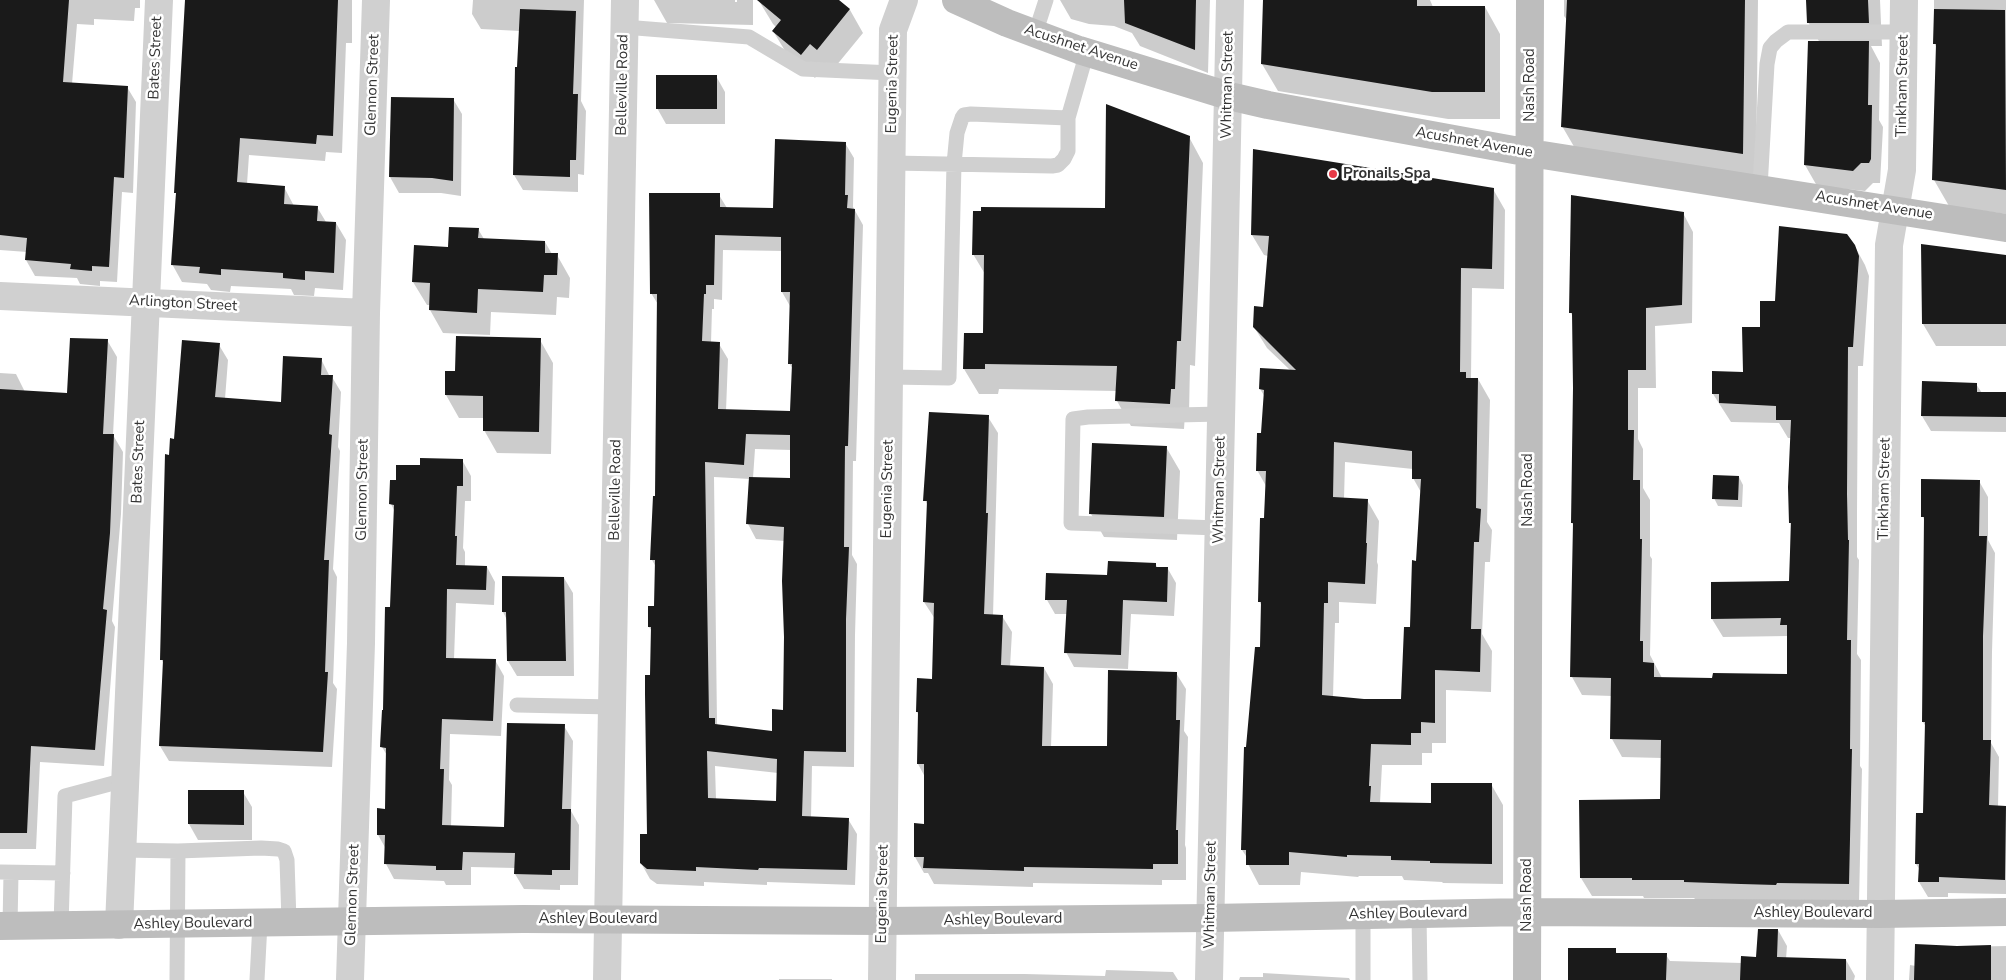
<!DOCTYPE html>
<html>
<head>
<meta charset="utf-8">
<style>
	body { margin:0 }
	canvas { display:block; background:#fff }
</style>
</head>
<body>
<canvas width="2006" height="980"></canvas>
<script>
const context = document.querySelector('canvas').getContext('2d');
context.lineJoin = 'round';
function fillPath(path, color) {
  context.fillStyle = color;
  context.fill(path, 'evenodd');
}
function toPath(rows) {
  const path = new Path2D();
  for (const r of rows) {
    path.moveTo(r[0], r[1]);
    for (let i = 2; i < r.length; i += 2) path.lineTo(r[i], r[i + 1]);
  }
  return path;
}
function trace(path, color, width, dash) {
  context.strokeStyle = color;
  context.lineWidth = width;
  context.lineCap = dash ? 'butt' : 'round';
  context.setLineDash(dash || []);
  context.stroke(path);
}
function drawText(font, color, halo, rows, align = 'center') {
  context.font = font + ' "Nunito Sans",sans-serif';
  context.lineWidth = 5;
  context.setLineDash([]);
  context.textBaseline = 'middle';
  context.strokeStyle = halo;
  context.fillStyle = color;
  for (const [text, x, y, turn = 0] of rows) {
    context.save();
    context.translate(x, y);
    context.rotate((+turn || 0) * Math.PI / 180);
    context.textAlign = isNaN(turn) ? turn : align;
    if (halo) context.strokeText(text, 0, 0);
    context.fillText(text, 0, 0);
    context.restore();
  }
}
fillPath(toPath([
	[0,0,140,0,140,8,135,8,134,21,94,19,94,25,77,24,72,84,127,87,136,102,133,193,122,192,117,282,100,281,100,286,80,284,77,278,35,276,26,260,27,252,0,250],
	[187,0,352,0,352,43,346,43,342,153,326,152,325,161,249,155,247,184,284,187,294,206,317,207,326,222,336,223,346,240,343,290,315,288,314,296,294,295,291,289,231,286,230,292,211,290,207,284,182,282,172,264],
	[473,0,584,0,581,101,586,111,584,175,578,174,578,192,523,190,514,175,520,31,481,29,472,14],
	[654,0,735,0,735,2,737,2,737,0,753,0,753,25,667,23],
	[760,0,837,0,850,10,863,33,831,72,824,66,815,78,787,54,773,31,776,27,773,24,759,1],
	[1060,0,1210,0,1208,73,1140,46,1132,33,1114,26,1089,24,1071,19],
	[1264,0,1430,0,1433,7,1485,7,1500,34,1500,119,1448,119,1278,91,1262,64],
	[1564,0,1758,0,1756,177,1576,150,1562,126,1568,21,1564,16],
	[1808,0,1880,0,1882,46,1871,46,1880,63,1879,120,1883,127,1880,183,1873,183,1865,191,1817,186,1805,165,1810,43,1820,43,1808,22],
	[1934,0,2006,0,2006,214,1949,206,1934,180,1937,48,1934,43],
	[716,76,725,92,725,124,666,124,657,108],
	[393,98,453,99,462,114,461,196,441,193,399,193,390,177],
	[1189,137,1203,163,1195,366,1190,365,1189,414,1185,414,1184,429,1131,426,1117,401,1117,391,999,389,998,394,979,394,964,369,984,334,985,274,973,254,1106,209],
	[845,143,854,158,853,207,863,225,856,461,853,461,852,555,857,564,855,635,854,767,812,766,811,818,848,819,857,834,855,885,767,882,767,885,704,882,704,886,657,884,650,879,641,863,648,835,652,676,652,631,649,627,650,607,656,608,656,567,652,560,656,497,659,306,651,293,719,195,727,208,774,209],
	[723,250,783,251,782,292,790,306,789,363,793,369,791,413,726,411,728,359,719,344,711,343,712,309,714,309,714,299,722,300],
	[755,449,791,450,791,479,753,478],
	[714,477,750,479,748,524,756,539,785,541,784,711,773,733,718,726,717,723],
	[715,766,778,773,777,803,716,799],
	[1493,189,1505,210,1504,289,1472,288,1471,379,1478,379,1490,400,1487,522,1492,530,1490,562,1485,562,1482,634,1492,651,1491,692,1446,690,1446,743,1432,743,1432,753,1422,753,1422,765,1382,765,1380,803,1432,804,1491,784,1503,805,1503,884,1443,883,1442,882,1404,880,1402,876,1359,876,1358,877,1301,872,1300,885,1259,885,1248,864,1248,859,1242,850,1248,749,1261,649,1262,606,1259,601,1266,486,1257,470,1262,435,1265,397,1260,389,1261,369,1290,370,1267,348,1254,327,1264,308,1268,256,1264,255,1252,235],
	[1345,462,1413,469,1413,478,1422,494,1417,562,1402,700,1364,700,1333,697,1335,623,1339,623,1339,602,1376,604,1378,565,1377,562,1379,521,1367,500,1344,499],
	[1683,213,1693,232,1692,323,1655,326,1656,388,1638,388,1638,439,1643,449,1643,488,1650,500,1650,556,1652,559,1650,655,1662,678,1713,679,1789,675,1788,636,1723,637,1712,619,1790,582,1791,438,1788,438,1779,423,1731,422,1713,394,1744,373,1762,328,1776,302,1854,245,1865,265,1869,276,1863,366,1858,366,1857,513,1857,557,1859,560,1857,654,1861,660,1860,766,1862,769,1859,902,1696,900,1694,898,1644,898,1643,896,1592,896,1581,878,1662,800,1662,758,1622,757,1612,739,1612,696,1582,695,1572,677,1574,526,1572,523,1572,466,1574,388,1573,317,1571,313],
	[478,229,484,239,545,242,552,254,557,255,570,278,569,298,557,297,556,315,491,312,490,335,443,333,430,310,430,305,427,305,413,282,450,248],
	[1923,245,2006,257,2006,346,1936,346,1923,324],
	[107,340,117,357,113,435,123,452,121,514,112,621,115,627,104,766,40,762,36,849,0,849,0,373,16,374,25,392,69,394],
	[540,340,553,363,551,454,497,453,484,430,484,418,459,418,446,395,457,373],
	[219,345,228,360,225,399,282,403,321,359,330,377,332,377,341,392,338,447,340,451,333,569,337,577,333,683,337,689,332,767,169,761,160,746,164,664,161,659,170,456,175,440],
	[1976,384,1982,393,2006,394,2006,432,1931,431,1922,416],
	[988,417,998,433,993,616,1002,616,1012,632,1010,667,1044,668,1053,684,1051,747,1108,748,1176,673,1186,689,1184,731,1188,737,1185,845,1186,848,1186,880,1162,880,1162,885,1033,883,1033,887,934,884,928,873,924,873,915,857,925,825,925,777,918,764,919,716,917,712,933,680,935,619,924,602,928,506,925,500],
	[1166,447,1180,471,1177,540,1104,537,1091,514],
	[462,460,471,476,471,501,465,501,463,548,465,552,465,567,487,567,495,582,494,605,456,603,454,659,495,660,504,676,501,736,450,734,449,780,452,785,451,827,505,828,564,726,573,741,571,811,579,825,578,885,560,885,560,890,524,889,515,874,515,868,471,867,471,885,446,885,444,881,394,879,386,864,386,849,378,835,386,810,388,757,382,747,391,609,395,512,391,504,397,482,421,466],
	[1739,477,1743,485,1742,507,1718,506,1714,498],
	[1979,481,1988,497,1988,540,1995,553,1992,652,1991,743,1999,757,1998,807,2006,808,2006,894,1948,893,1948,897,1928,897,1919,882,1920,870,1916,864,1925,814,1926,727,1923,722,1925,522,1923,517],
	[1155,564,1158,568,1168,569,1176,583,1174,616,1131,614,1128,669,1074,667,1066,652,1067,614,1055,614,1047,600,1108,576],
	[564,578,573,593,574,676,517,676,508,661,507,620,503,612],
	[243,792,252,807,252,840,198,840,189,824],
	[1778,930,1787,946,1786,959,1846,960,1855,976,1854,980,1569,980,1615,950,1617,954,1666,955,1670,961,1742,963,1758,958],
	[2006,946,2006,980,1909,980,1910,965,1916,966,1957,947],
	[1106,970,1173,972,1178,980,915,980,915,974,1025,974,1105,976],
	[1263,973,1349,978,1350,980,1239,980,1240,977,1263,977],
	[779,979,832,979,832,980,779,980]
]), '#0003');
fillPath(toPath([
	[0,0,69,0,63,82,128,86,124,178,114,177,109,267,92,266,92,271,70,269,71,264,25,260,27,238,0,235],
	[185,0,338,0,333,136,317,135,316,144,240,138,237,182,285,186,284,204,318,206,317,221,336,222,334,273,305,271,305,280,283,278,283,273,221,269,221,275,199,273,200,267,171,265,176,193,174,193],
	[757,0,839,0,850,9,817,50,810,44,801,55,772,31,781,20],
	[1124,0,1196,0,1195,50,1125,23],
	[1263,0,1417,0,1417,6,1485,6,1485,92,1432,92,1261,64],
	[1567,0,1745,0,1743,154,1561,127],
	[1806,0,1868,0,1869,23,1807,23],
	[520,9,576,11,573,94,578,94,576,160,570,160,570,177,513,175,515,67,517,67],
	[1934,9,2005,10,2006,190,1932,180,1936,44,1933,44],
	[1808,41,1869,41,1868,105,1872,105,1871,159,1869,163,1861,163,1853,171,1804,165],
	[656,75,717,75,717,109,656,109],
	[391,97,454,98,453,181,432,178,389,177],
	[1106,104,1190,136,1181,341,1177,341,1175,389,1171,389,1170,404,1115,401,1117,366,985,364,985,369,963,369,964,333,983,333,984,255,972,255,973,211,981,211,981,207,1105,208],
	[775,139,846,142,845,195,848,195,847,208,855,209,848,446,845,446,844,547,849,547,846,619,846,752,804,751,802,816,849,818,847,870,759,868,758,870,696,867,696,871,647,869,640,863,640,834,647,834,645,694,645,675,650,675,651,627,648,627,648,606,654,606,655,560,650,560,653,496,655,496,657,294,650,294,649,193,720,193,720,207,773,208],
	[715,235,781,237,781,292,790,292,788,364,792,364,790,411,718,409,720,342,702,341,704,294,706,294,706,285,714,285],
	[746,434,790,435,790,478,749,477,746,524,784,527,782,581,784,637,783,710,772,709,772,731,715,724,715,718,709,718,705,462,744,465],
	[707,751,777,759,776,801,708,798],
	[1253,149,1494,188,1492,269,1461,268,1460,372,1466,372,1466,378,1478,378,1476,508,1481,509,1479,542,1474,542,1471,629,1481,629,1480,672,1435,670,1435,723,1421,722,1421,733,1411,733,1411,745,1371,744,1369,786,1371,786,1370,802,1431,803,1431,783,1492,783,1492,864,1430,863,1430,861,1391,860,1391,856,1347,855,1347,857,1289,852,1289,865,1246,865,1246,850,1241,850,1244,747,1246,747,1255,647,1260,647,1261,602,1258,602,1260,518,1264,518,1266,471,1256,471,1257,433,1261,433,1264,390,1259,389,1260,368,1296,370,1253,327,1254,306,1263,307,1269,236,1251,235],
	[1334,442,1412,451,1412,479,1421,479,1416,561,1412,560,1410,627,1404,627,1401,699,1364,699,1322,695,1324,603,1328,603,1328,582,1365,584,1367,543,1366,543,1368,499,1333,497],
	[1571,195,1684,212,1682,305,1646,308,1646,370,1628,370,1628,430,1634,430,1633,480,1640,480,1640,539,1642,539,1640,641,1643,641,1643,662,1654,663,1654,677,1712,678,1713,673,1787,674,1787,625,1780,625,1781,618,1711,619,1711,582,1789,581,1791,523,1789,523,1788,487,1791,420,1776,420,1776,406,1719,403,1719,394,1712,394,1712,371,1743,372,1742,327,1760,327,1760,301,1775,301,1779,226,1847,234,1855,245,1859,256,1853,347,1848,347,1847,494,1848,540,1849,540,1847,640,1851,640,1850,749,1852,749,1849,884,1777,883,1776,885,1741,884,1684,882,1684,880,1632,880,1632,878,1580,878,1579,800,1660,799,1661,740,1610,739,1611,678,1570,677,1573,523,1571,523,1573,388,1572,313,1569,313],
	[449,227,479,228,478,238,545,241,545,253,558,253,557,275,544,275,543,292,478,289,477,313,429,310,430,283,412,282,414,245,448,247],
	[1921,244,2006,255,2006,324,1922,324],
	[456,336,541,338,539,432,483,431,483,396,445,395,445,371,455,371],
	[70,338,108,339,103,434,114,434,110,533,103,609,107,610,95,750,31,746,27,833,0,833,0,389,67,393],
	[182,340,220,343,215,397,281,402,283,356,322,358,321,375,333,375,329,434,332,435,324,560,329,560,325,672,328,672,323,752,159,746,163,660,160,660,165,454,169,455,170,438,174,439],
	[1922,381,1977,383,1977,392,2006,392,2006,417,1921,416],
	[929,412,989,415,986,513,988,513,984,614,1003,615,1001,665,1044,667,1042,746,1107,746,1108,670,1177,672,1176,720,1180,720,1176,830,1178,830,1178,864,1153,864,1153,869,1024,867,1024,871,923,868,924,857,914,857,914,823,924,824,924,764,917,764,918,712,916,712,917,678,932,679,934,603,923,602,927,501,923,501],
	[1092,443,1167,446,1164,517,1089,514],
	[420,458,463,459,463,486,457,486,455,536,457,536,456,565,487,566,486,590,447,589,446,658,496,659,493,721,442,719,440,769,444,769,442,825,504,827,507,723,565,724,562,809,571,809,570,870,552,870,552,875,514,874,515,853,463,852,462,870,436,870,436,866,384,864,385,835,377,835,377,808,385,809,386,748,380,747,382,710,383,710,385,607,390,607,394,505,389,504,390,480,396,480,396,465,420,465],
	[1713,475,1739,476,1738,500,1712,499],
	[1921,479,1980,480,1979,536,1987,536,1983,636,1983,740,1991,740,1989,805,2006,806,2005,880,1939,877,1939,882,1918,882,1919,864,1915,864,1916,813,1923,813,1925,722,1922,722,1924,517,1921,517],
	[1108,561,1156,563,1156,567,1168,567,1167,602,1123,600,1121,655,1064,653,1067,600,1045,600,1046,573,1107,575],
	[502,576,564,577,566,661,507,661,506,612,502,612],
	[188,790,244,790,244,825,188,824],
	[1758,929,1778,929,1777,957,1846,959,1846,980,1740,980,1741,956,1756,957],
	[1915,944,1957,946,1991,945,1991,980,1914,980],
	[1568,948,1616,948,1616,953,1667,953,1666,980,1568,980]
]), '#1a1a1a');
trace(toPath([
	[624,27,749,37,803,69,893,73],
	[1035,34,1046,0],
	[892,163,1052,166,1058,165,1064,159,1068,151,1068,118],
	[1760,188,1767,64,1770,48,1776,41,1788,32,1904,32],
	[890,377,949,378,954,164,957,133,962,118,964,115,971,114,1068,118,1087,52],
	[1219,528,1071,523,1073,419,1088,417,1221,414],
	[517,705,612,707],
	[123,850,178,851],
	[0,872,63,873],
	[1419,914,1420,980],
	[1363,915,1363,980],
	[61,925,65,796,125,780],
	[10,926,11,873],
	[177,980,178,851,261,848,278,849,284,851,287,860,289,922],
	[257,980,260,923]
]), '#d0d0d0', 15);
trace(toPath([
	[0,296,366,313],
	[119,925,159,0],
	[350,980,361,643,366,313,376,0],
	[607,980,625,0],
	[882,980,893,30,904,0],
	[1209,980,1230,0],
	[1880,980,1889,245,1902,170,1904,0]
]), '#d0d0d0', 28);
trace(toPath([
	[956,0,1007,23,1079,50,1229,96,1268,105,1530,153,2006,228],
	[0,926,523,919,882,921,1210,918,1527,912,1880,914,2006,912],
	[1527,980,1530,0]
]), '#bdbdbd', 28);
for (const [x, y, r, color] of [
	[1333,174,5,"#e63946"]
]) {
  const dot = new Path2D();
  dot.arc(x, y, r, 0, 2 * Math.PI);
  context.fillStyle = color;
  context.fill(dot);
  trace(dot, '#fff', 2);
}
drawText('15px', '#333', '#fff', [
	["Acushnet Avenue",1081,48,18],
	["Bates Street",156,58,-88],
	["Eugenia Street",893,84,-89],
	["Glennon Street",373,85,-88],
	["Belleville Road",623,85,-89],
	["Whitman Street",1228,85,-89],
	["Nash Road",1530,85,-90],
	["Tinkham Street",1903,86,-89],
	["Acushnet Avenue",1474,143,10],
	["Acushnet Avenue",1874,206,9],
	["Arlington Street",183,304,3],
	["Bates Street",139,462,-88],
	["Eugenia Street",888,489,-89],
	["Tinkham Street",1885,489,-89],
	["Glennon Street",363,490,-89],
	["Belleville Road",616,490,-89],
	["Whitman Street",1220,490,-89],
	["Nash Road",1528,490,-90],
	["Eugenia Street",883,894,-89],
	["Glennon Street",353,895,-88],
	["Whitman Street",1211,895,-89],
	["Nash Road",1527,895,-90],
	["Ashley Boulevard",1813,913],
	["Ashley Boulevard",1408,914,-1],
	["Ashley Boulevard",598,919],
	["Ashley Boulevard",1003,920,-1],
	["Ashley Boulevard",193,924,-1]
]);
drawText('bold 15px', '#333', '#fff', [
	["Pronails Spa",1343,174]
], 'left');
</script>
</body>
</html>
